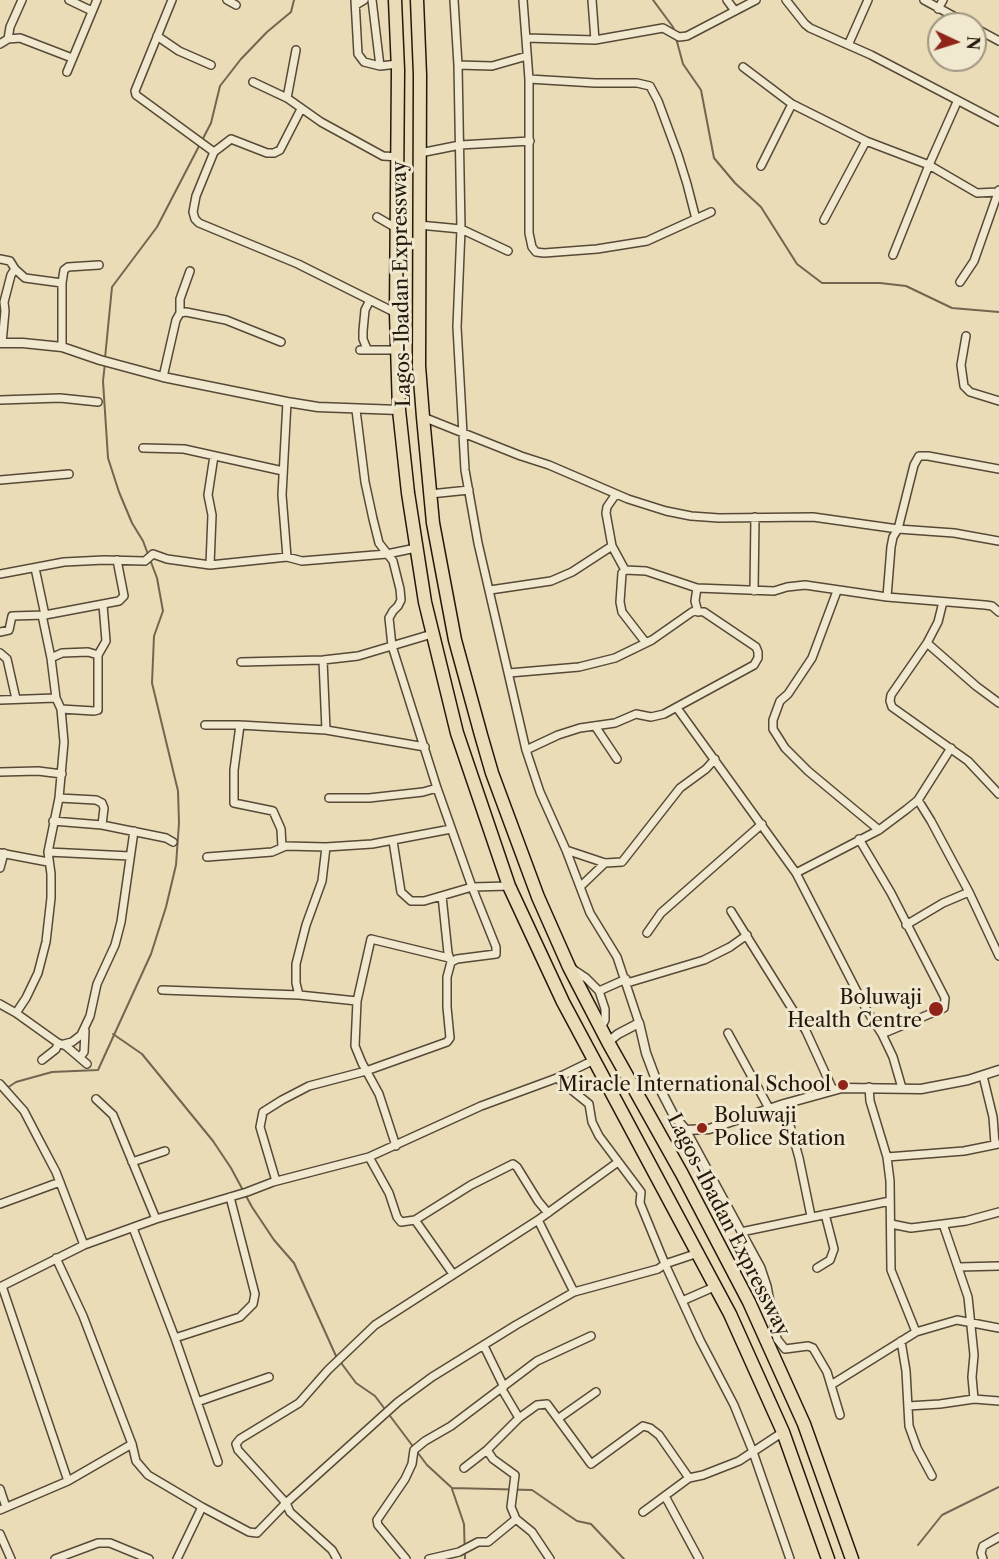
<!DOCTYPE html>
<html>
<head>
<meta charset="utf-8">
<style>
	body { margin:0 }
	#map { position:relative; width:999px; height:1559px; overflow:hidden; background:#eadcb6; font-family:"Libre Caslon Text",serif }
	canvas { display:block }
	.north { position:absolute; left:927px; top:12px; width:60px; height:60px; box-sizing:border-box; background:#f1e8d0; border:2px solid #9f9582; border-radius:50%; rotate:94deg; font-size:16px; font-weight:700; line-height:24px; text-align:center; color:#24180d }
	.north::after { content:''; display:block; margin:auto; width:21px; height:27px; background:#8f2418; clip-path:polygon(50% 0,100% 100%,50% 72%,0 100%) }
</style>
</head>
<body>
<div id="map">
<canvas width="999" height="1559"></canvas>
<div class="north">N</div>
</div>
<script>
const context = document.querySelector('canvas').getContext('2d');
context.lineJoin = 'round';
function toPath(rows) {
  const path = new Path2D();
  for (const r of rows) {
    path.moveTo(r[0], r[1]);
    for (let i = 2; i < r.length; i += 2) path.lineTo(r[i], r[i + 1]);
  }
  return path;
}
function trace(path, color, width, dash) {
  context.strokeStyle = color;
  context.lineWidth = width;
  context.lineCap = dash ? 'butt' : 'round';
  context.setLineDash(dash || []);
  context.stroke(path);
}
function drawText(font, color, halo, rows, align = 'center') {
  context.font = font + ' "Libre Caslon Text",serif';
  context.lineWidth = 6;
  context.setLineDash([]);
  context.textBaseline = 'middle';
  context.strokeStyle = halo;
  context.fillStyle = color;
  for (const [text, x, y, turn = 0] of rows) {
    context.save();
    context.translate(x, y);
    context.rotate((+turn || 0) * Math.PI / 180);
    context.textAlign = isNaN(turn) ? turn : align;
    if (halo) context.strokeText(text, 0, 0);
    context.fillText(text, 0, 0);
    context.restore();
  }
}
trace(toPath([
	[653,0,673,27,675,33],
	[676,38,683,64,701,90,714,158,735,183,761,207,797,264,822,283,880,283,906,286,952,308,999,312],
	[105,358,112,287,157,227,211,123,220,86,241,59,267,32,291,12,294,0],
	[113,1034,142,1054,213,1141,231,1168,252,1207,274,1240,294,1263,336,1356,356,1383,375,1396,427,1465,452,1488,532,1490,577,1521,591,1524,624,1559],
	[7,1088,16,1082,52,1072,98,1070,151,954,166,907,176,865,179,823,178,791,152,683,154,636,163,611,157,578,143,541,132,523,119,492,108,458,103,381,105,363],
	[452,1489,464,1524,465,1559],
	[918,1545,942,1515,999,1487]
]), '#736550', 2);
const minor = toPath([
	[22,0,10,27,8,39,20,38,72,58],
	[69,0,92,11],
	[172,0,135,91,136,95,214,152],
	[227,0,236,5],
	[355,0,358,54,364,62,380,66,398,64],
	[372,0,380,66],
	[454,0,458,65,461,229,457,327,465,470,478,543,526,750,540,792,566,850,590,913,617,957,639,1023],
	[523,0,529,79,529,233,532,247,536,252,544,253,597,249,647,241,711,212],
	[592,0,595,40],
	[727,0,735,11],
	[786,0,805,24,810,28,871,55,999,122],
	[924,0,968,24],
	[356,5,364,0],
	[938,9,943,0],
	[975,28,999,41],
	[157,36,179,51,211,65],
	[526,38,595,40,663,28,679,37,687,36,756,0],
	[849,43,868,0],
	[0,44,8,39],
	[458,65,492,66,527,56],
	[743,67,792,104,866,141,929,165,977,193,998,192],
	[67,72,97,0],
	[529,79,595,83,637,83,650,86,658,101,678,155,687,184,696,219],
	[253,82,287,98,321,122,383,156,399,157],
	[287,98,296,50],
	[301,109,280,150,274,153,267,153,231,139,214,152,196,196,193,212,195,219,199,223,298,264,396,313],
	[420,153,460,145,530,141],
	[761,166,792,104],
	[377,217,396,228],
	[824,220,866,141],
	[419,225,461,229,508,251],
	[893,255,929,165,957,102],
	[0,259,10,261,15,269,25,278,62,283],
	[960,282,974,261,999,190],
	[180,313,186,312,226,320,281,342],
	[966,336,961,365,964,386,970,392,999,401],
	[2,343,5,311,4,302,11,275,15,269],
	[62,347,62,283,64,270,68,267,99,265],
	[367,349,363,339,363,331,365,310,370,300],
	[360,350,396,350],
	[163,377,176,320,180,313,180,299,190,271],
	[0,400,60,398,98,402],
	[287,402,282,495,287,557],
	[356,410,365,482,373,519,379,543,393,561,400,589,401,600,398,606,393,611,389,618,392,646,437,788,472,887,496,947,496,954,457,959,451,962],
	[423,417,521,456,549,465,628,499,666,511,691,516,719,518,813,517,898,529,954,533,999,541],
	[143,448,184,449,283,471],
	[0,480,69,474],
	[430,494,469,490],
	[616,494,607,507,606,513,612,546,625,570,622,573,620,602,622,612,646,643],
	[210,565,212,515,208,495,214,456],
	[35,568,45,615],
	[625,570,646,571,697,588,774,591,787,587,805,585,887,597,985,605,992,606,999,612],
	[0,574,64,562,104,560,145,561,153,554,167,559,210,565,287,557,302,561,387,554,416,548],
	[697,588,695,601,698,612],
	[490,590,551,581,572,572,612,546],
	[754,591,755,517],
	[837,591,812,658,788,694,780,701,773,720,773,729,785,748,808,771,879,830],
	[887,597,891,547,893,537,898,529,914,465,919,456,928,456,999,469],
	[943,602,938,622,927,643,891,695,890,701,892,707,968,761,999,794],
	[0,632,9,630,12,616,45,615,119,601,124,596,117,560],
	[927,643,976,686,999,703],
	[0,653,7,659,16,699],
	[51,658,62,653,88,652,98,655],
	[323,660,326,730],
	[241,662,323,660,358,656,432,634],
	[509,673,579,667,615,658,652,640,692,612,696,611,704,612,756,647,758,652,758,658,754,665,664,714,651,717,636,714,615,723,580,728,558,735,526,750],
	[0,700,56,698],
	[677,708,796,873,866,1009,882,1034,893,1057,902,1088],
	[61,709,94,711,98,710,98,655,106,641,103,605],
	[205,725,240,725,326,730,425,747],
	[240,725,234,770,234,803,273,811,281,829,282,847],
	[595,726,617,759],
	[0,772,38,771,62,774],
	[59,798,96,800,102,803,104,808,102,825],
	[329,798,369,798,423,792,437,788],
	[918,800,931,821,969,892,999,956],
	[53,821,102,825,166,838,173,842],
	[859,839,891,893,945,998,944,1008,882,1034],
	[393,841,401,892,411,901,424,901,472,887,509,886],
	[566,850,605,863,622,862,680,788,706,769,715,759],
	[48,852,130,856],
	[0,853,48,862],
	[207,857,272,852,286,846,326,847,372,844,451,829],
	[0,868,4,853],
	[796,873,879,830,907,809,918,800,951,748],
	[581,886,605,863],
	[731,911,806,1031,833,1090],
	[906,925,943,903,969,892],
	[647,933,661,913,762,824],
	[571,968,586,978,599,991,605,1009,605,1020,601,1028],
	[627,983,704,960,730,947,747,935],
	[162,990,299,995,357,1001],
	[599,991,626,979],
	[299,995,296,983,296,964,306,925,322,881,326,847],
	[0,1004,16,1013,58,1043,66,1046,87,1064],
	[16,1013,26,998,38,973,46,942,51,898,51,874,48,852,59,798,64,742,61,709,56,698,51,658,42,615],
	[728,1033,770,1110],
	[64,1044,72,1042,81,1035,90,1016,97,984,115,945,121,922,134,831],
	[80,1057,84,1052,85,1031],
	[42,1060,56,1049,58,1043],
	[983,1076,993,1117,995,1144],
	[557,1078,589,1104,592,1122,599,1136,641,1192,640,1203,665,1264,700,1340,734,1405,753,1452,790,1559],
	[0,1084,24,1111,37,1136,56,1172,84,1245],
	[869,1087,870,1101,887,1157,890,1181,891,1270,916,1332],
	[96,1099,113,1115,156,1219],
	[784,1104,799,1158,811,1216],
	[686,1130,761,1268,767,1286,777,1339,785,1349,808,1346,813,1348,827,1372,840,1415],
	[396,1146,379,1094,362,1063,355,1046,357,1001,371,939,449,958],
	[369,1157,389,1193,397,1217,401,1222,415,1220,471,1185,513,1164,517,1167,538,1201,548,1213],
	[887,1157,964,1151,999,1144],
	[132,1162,165,1151],
	[276,1181,260,1127,263,1112,282,1100,309,1086,366,1071,447,1042,450,1038,447,1007,447,977,451,962,448,953,442,896],
	[0,1204,60,1182],
	[415,1220,453,1274],
	[538,1220,574,1292],
	[891,1224,911,1228,943,1224,968,1297,974,1355,972,1377,974,1399],
	[943,1224,966,1221,999,1212],
	[133,1228,175,1338,218,1462],
	[741,1232,890,1201],
	[56,1258,83,1316,132,1444,136,1461,148,1475,202,1507,249,1532,257,1533,286,1503,398,1402,432,1377,516,1325,574,1292,658,1269,665,1264,698,1253],
	[959,1267,999,1266],
	[817,1268,830,1260,834,1249,825,1214],
	[2,1286,68,1481],
	[0,1287,84,1245,156,1219,247,1192,273,1182,369,1157,481,1106,557,1078,594,1060],
	[682,1301,714,1287],
	[175,1338,240,1317,253,1304,255,1294,230,1197],
	[901,1341,906,1371,909,1426,917,1448,932,1476],
	[484,1346,503,1385,503,1391,519,1418],
	[831,1385,916,1332,957,1320,999,1328],
	[197,1402,269,1377],
	[908,1406,940,1404,974,1399,999,1401],
	[559,1418,596,1392],
	[487,1450,493,1459,515,1475,511,1507,516,1519,532,1532,550,1559],
	[464,1468,487,1450,519,1418,537,1405,547,1404,591,1464,643,1426,650,1428,659,1435,689,1478],
	[0,1489,6,1507],
	[665,1496,699,1559],
	[0,1510,68,1481,132,1444],
	[643,1512,689,1478,703,1475,739,1461,783,1432],
	[0,1534,11,1559],
	[55,1559,98,1543,110,1543,149,1559],
	[177,1559,202,1507],
	[337,1559,332,1550,290,1512,286,1503,238,1450,236,1444,240,1439,299,1403,328,1370,375,1325,538,1220,618,1162],
	[406,1559,378,1525,377,1520,405,1479,412,1464,414,1450,425,1441,451,1426,537,1361,591,1336],
	[429,1559,459,1552,478,1542,488,1542,516,1519],
	[983,1559,981,1553,983,1546,999,1537]
]);
const tertiary = toPath([
	[0,343,23,343,62,347,100,360,163,377,287,402,318,407,399,410],
	[608,1042,618,1034,639,1023,646,1053,658,1085,674,1116,686,1130,709,1129,784,1104,842,1088,921,1089,968,1080,999,1070]
]);
const motorway = toPath([
	[395,0,398,70,396,313,399,410,408,493,425,602,457,733,509,886,563,1002,730,1314,783,1432,828,1559],
	[417,0,420,75,419,366,423,417,433,523,455,640,481,735,492,773,538,897,569,967,608,1042,682,1174,749,1302,804,1424,852,1559]
]);
trace(minor, '#564937', 10);
trace(tertiary, '#564937', 11);
trace(motorway, '#24180d', 15);
trace(minor, '#f1e8d0', 7);
trace(tertiary, '#f1e8d0', 8);
trace(motorway, '#eadcb6', 12);
for (const [x, y, r, color] of [
	[936,1009,8,"#8f2418"],
	[843,1085,6,"#8f2418"],
	[702,1128,6,"#8f2418"]
]) {
  const dot = new Path2D();
  dot.arc(x, y, r, 0, 2 * Math.PI);
  context.fillStyle = color;
  context.fill(dot);
  trace(dot, '#f1e8d0', 2);
}
drawText('20px', '#24180d', '#f1e8d0', [
	["Lagos-Ibadan Expressway",402,284,-91],
	["Lagos-Ibadan Expressway",728,1225,63]
]);
drawText('20px', '#24180d', '#f1e8d0', [
	["Boluwaji",922,998],
	["Health Centre",922,1021],
	["Miracle International School",831,1085],
	["Boluwaji",714,1116,"left"],
	["Police Station",714,1139,"left"]
], 'right');
</script>
</body>
</html>
